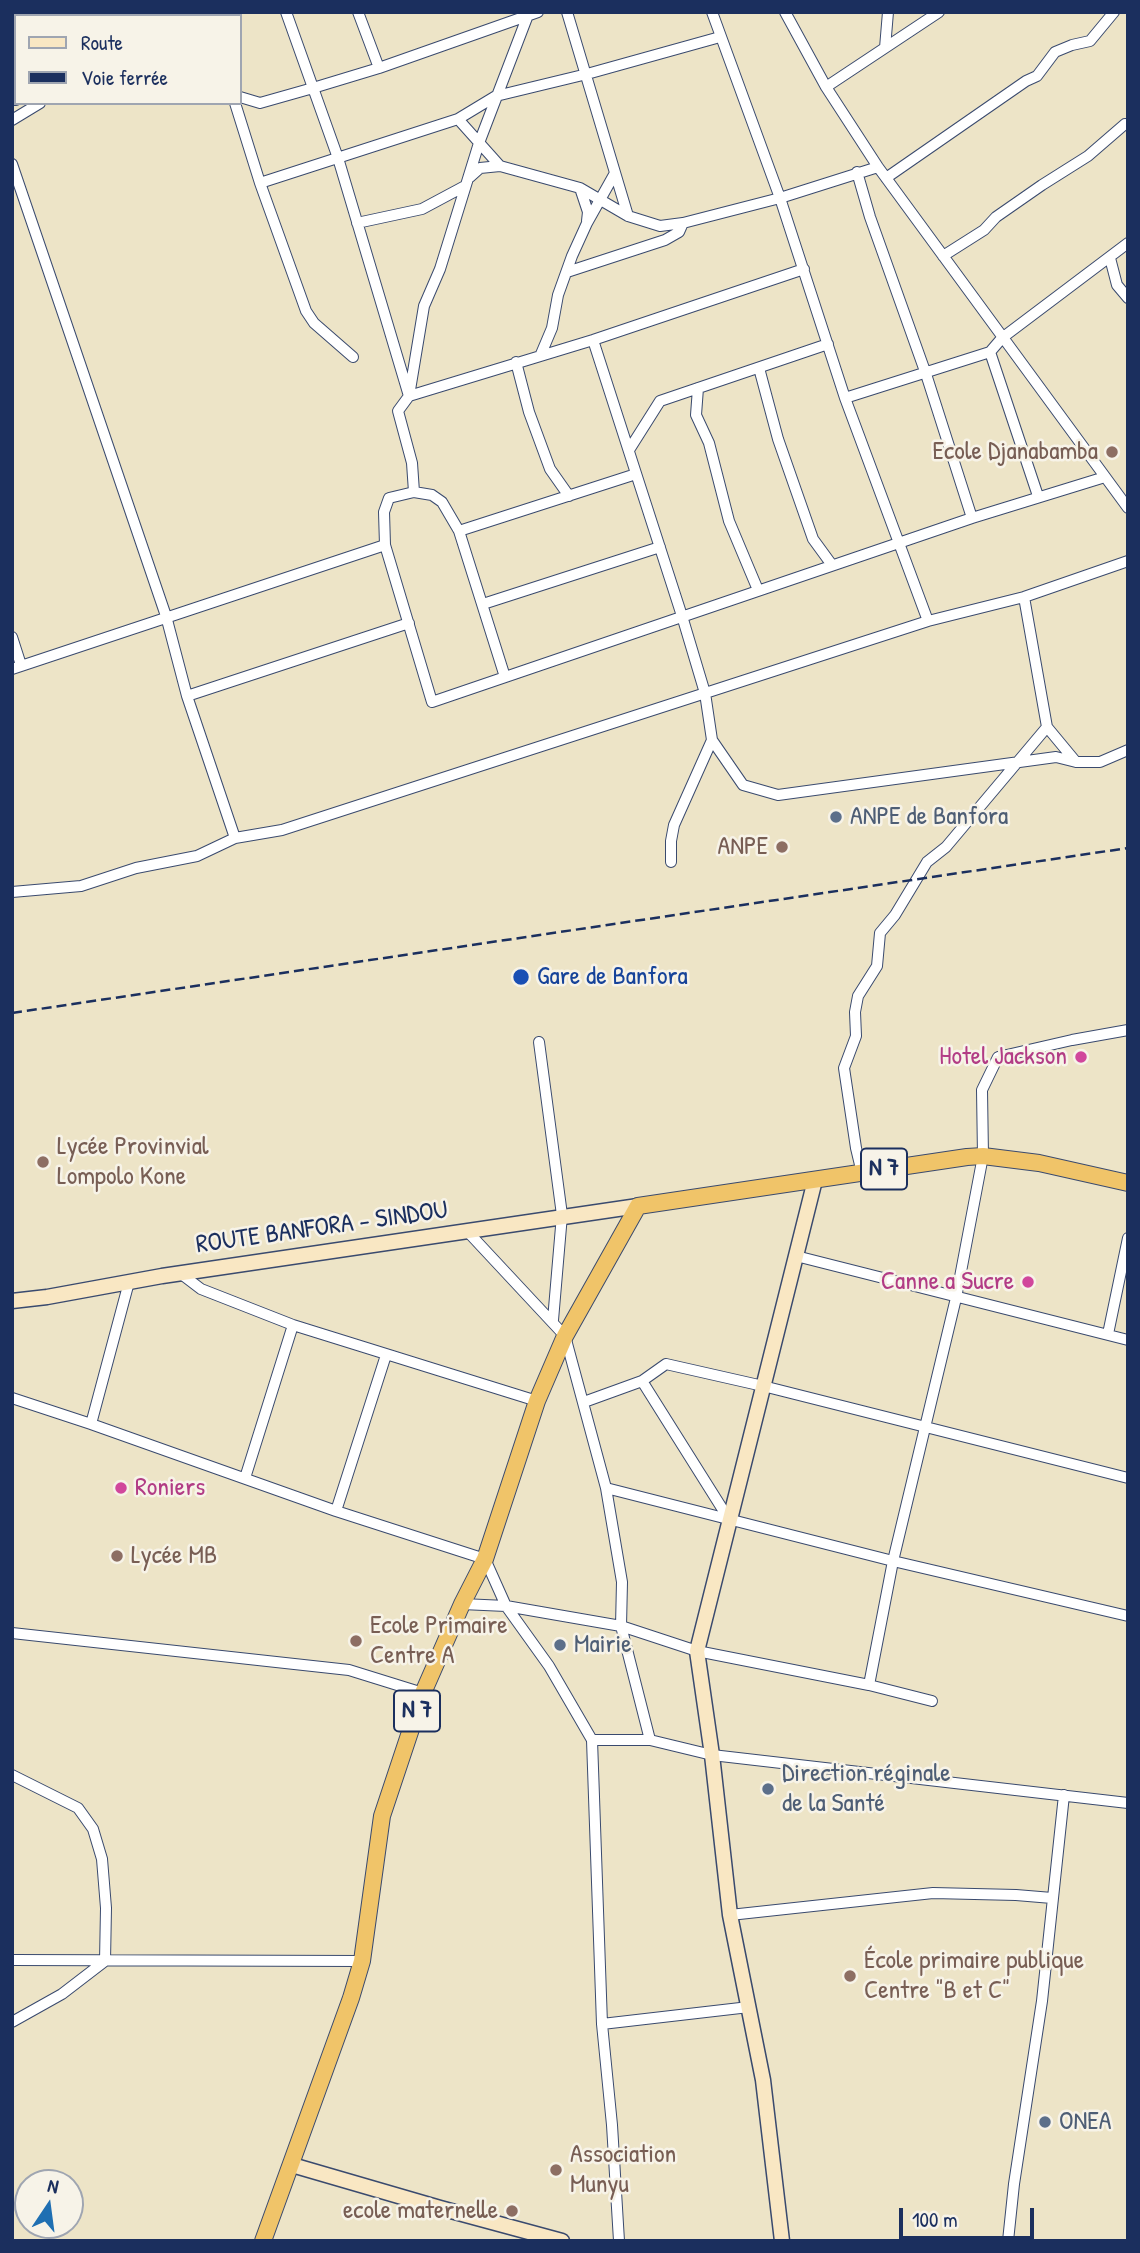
<!DOCTYPE html>
<html>
<head>
<meta charset="utf-8">
<style>
	body { margin:0 }
	#map { position:relative; width:1140px; height:2253px; overflow:hidden; background:#ede4c7; font-family:"Patrick Hand",sans-serif }
	canvas { display:block }
	.frame { position:absolute; inset:0; border:14px solid #1b2f5e; pointer-events:none }
	.legend { position:absolute; left:14px; top:14px; width:228px; height:91px; box-sizing:border-box; background:#f7f3e8; border:2px solid #9fa5b1; margin:0; padding:9px 12px; list-style:none; font-size:21px; color:#1b2f5e }
	.legend li { display:flex; align-items:center; gap:14px; height:35px }
	.legend b { width:35px; border:2px solid #9fa5b1 }
	.north { position:absolute; left:14px; top:2169px; width:70px; height:70px; box-sizing:border-box; background:#f7f3e8; border:2px solid #9fa5b1; border-radius:50%; rotate:13deg; font-size:19px; font-weight:700; line-height:28px; text-align:center; color:#1b2f5e }
	.north::after { content:''; display:block; margin:auto; width:24px; height:32px; background:#1f6fb2; clip-path:polygon(50% 0,100% 100%,50% 72%,0 100%) }
	.scale { position:absolute; left:899px; top:2208px; width:135px; height:32px; box-sizing:border-box; border:4px solid #1b2f5e; border-top:0; padding-left:9px; font-size:21px; line-height:24px; white-space:nowrap; color:#1b2f5e; -webkit-text-stroke:5px #f7f3e8; paint-order:stroke }
</style>
</head>
<body>
<div id="map">
<canvas width="1140" height="2253"></canvas>
<div class="frame"></div>
<ul class="legend">
<li><b style="height:9px;background:#f9e7c3"></b>Route</li>
<li><b style="height:9px;background:#1b2f5e"></b>Voie ferrée</li>
</ul>
<div class="north">N</div>
<div class="scale">100 m</div>
</div>
<script>
const context = document.querySelector('canvas').getContext('2d');
context.lineJoin = 'round';
function toPath(rows) {
  const path = new Path2D();
  for (const r of rows) {
    path.moveTo(r[0], r[1]);
    for (let i = 2; i < r.length; i += 2) path.lineTo(r[i], r[i + 1]);
  }
  return path;
}
function trace(path, color, width, dash) {
  context.strokeStyle = color;
  context.lineWidth = width;
  context.lineCap = dash ? 'butt' : 'round';
  context.setLineDash(dash || []);
  context.stroke(path);
}
function drawText(font, color, halo, rows, align = 'center') {
  context.font = font + ' "Patrick Hand",sans-serif';
  context.lineWidth = 5;
  context.setLineDash([]);
  context.textBaseline = 'middle';
  context.strokeStyle = halo;
  context.fillStyle = color;
  for (const [text, x, y, turn = 0] of rows) {
    context.save();
    context.translate(x, y);
    context.rotate((+turn || 0) * Math.PI / 180);
    context.textAlign = isNaN(turn) ? turn : align;
    if (halo) context.strokeText(text, 0, 0);
    context.fillText(text, 0, 0);
    context.restore();
  }
}
const minor = toPath([
	[199,12,200,16],
	[286,12,338,158,409,396,593,340,804,269],
	[358,12,379,68],
	[567,12,628,216],
	[712,12,780,198,845,398,928,621],
	[785,12,826,87,878,167,1128,508],
	[528,15,479,143,440,269,424,306,409,396,398,411,412,463,414,492,389,498,384,512,385,545,432,702,972,518,1105,477],
	[885,48,888,12],
	[826,87,939,12],
	[240,97,260,103,313,88,379,68,538,12],
	[12,100,16,100],
	[235,103,260,183,306,311,314,323,353,357],
	[458,119,500,166,580,188,628,216,660,226,683,223,780,198,878,167],
	[12,120,40,103],
	[12,164,166,616,187,696,235,838],
	[857,172,870,217,926,374,972,518],
	[470,177,480,168,500,166],
	[886,178,1026,81,1037,76,1055,52,1072,45,1090,41,1114,12],
	[260,183,458,119,496,96,587,74,720,37],
	[580,188,588,212,587,221],
	[357,223,422,209,465,186],
	[943,256,984,230,996,217,1042,185,1088,156,1125,124],
	[1110,258,1117,285,1128,298],
	[567,272,665,240,679,232,683,223],
	[593,340,682,616,705,693,712,740,743,785,778,795,1056,757,1076,762,1100,762,1128,750],
	[990,352,1038,496],
	[541,354,552,328,558,295,572,256,587,223,615,173],
	[516,362,529,412,550,469,569,496],
	[759,368,778,439,813,539,832,565],
	[698,388,696,415,709,443,729,521,758,590],
	[845,398,990,352,1002,338,1128,243],
	[629,450,660,401,828,344],
	[414,492,432,495,442,502,459,531],
	[1024,597,1047,727,1076,762],
	[483,604,660,547],
	[12,637,21,665],
	[12,669,385,545],
	[505,677,459,531,636,474],
	[187,696,409,623],
	[671,862,671,841,674,825,712,740],
	[12,892,81,886,136,868,197,856,235,838,282,830,928,621,1024,597,1128,561],
	[539,1042,562,1215,553,1320],
	[862,1173,856,1148,844,1068,856,1036,855,1012,858,996,877,966,880,933,895,915,927,862,946,847,1047,727],
	[468,1232,565,1336,606,1488,622,1582,621,1626,650,1740],
	[796,1256,1128,1340],
	[180,1273,201,1289,293,1325,537,1401],
	[1108,1334,1128,1238],
	[642,1381,730,1521],
	[12,1398,91,1424,336,1511,485,1559,506,1606,549,1666,592,1740,602,2024,612,2125,619,2241],
	[584,1402,642,1381,666,1364,763,1386,1128,1478],
	[91,1424,129,1282],
	[245,1478,293,1325],
	[606,1488,893,1561,1128,1616],
	[336,1511,386,1355],
	[462,1604,506,1606,621,1626,697,1651,869,1685,932,1701],
	[12,1633,349,1670,423,1693],
	[869,1685,893,1561,956,1298,983,1156,982,1090,998,1057,1072,1040,1128,1030],
	[592,1740,650,1740,712,1755,1128,1803],
	[12,1775,78,1808,93,1829,102,1859,106,1908,105,1961,62,1994,12,2022],
	[730,1915,933,1893,1016,1895,1052,1898],
	[12,1960,362,1961],
	[602,2024,749,2007],
	[1008,2241,1014,2184,1042,2001,1064,1795]
]);
const secondary = toPath([
	[12,1301,47,1297,162,1276,638,1206],
	[292,2165,440,2208,562,2241],
	[782,2241,763,2080,730,1915,712,1755,697,1651,815,1180]
]);
const trunk = toPath([
	[263,2241,351,1998,362,1961,382,1816,423,1693,462,1604,485,1559,537,1401,565,1336,638,1206,967,1157,983,1156,1039,1163,1128,1183]
]);
trace(minor, '#3a4a6e', 12);
trace(secondary, '#3a4a6e', 17);
trace(trunk, '#3a4a6e', 18);
trace(minor, '#fff', 10);
trace(secondary, '#f9e7c3', 14);
trace(trunk, '#f0c469', 16);
trace(toPath([
	[12,1013,1128,848]
]), '#1b2f5e', 2.5, [10, 5]);
for (const [x, y, r, color] of [
	[1112,452,7,"#8d6e63"],
	[836,817,7,"#5c6f8a"],
	[782,847,7,"#8d6e63"],
	[521,977,9,"#1a4fb4"],
	[1081,1057,7,"#d1479c"],
	[43,1162,7,"#8d6e63"],
	[1028,1282,7,"#d1479c"],
	[121,1488,7,"#d1479c"],
	[117,1556,7,"#8d6e63"],
	[356,1641,7,"#8d6e63"],
	[560,1645,7,"#5c6f8a"],
	[768,1789,7,"#5c6f8a"],
	[850,1976,7,"#8d6e63"],
	[1045,2122,7,"#5c6f8a"],
	[556,2170,7,"#8d6e63"],
	[512,2211,7,"#8d6e63"]
]) {
  const dot = new Path2D();
  dot.arc(x, y, r, 0, 2 * Math.PI);
  context.fillStyle = color;
  context.fill(dot);
  trace(dot, '#f7f3e8', 2.5);
}
for (const [x, y, w] of [
	[884,1169,46],
	[417,1711,46]
]) {
  const box = new Path2D();
  box.roundRect(x - w / 2, y - 20.5, w, 41, 5);
  context.fillStyle = '#f7f3e8';
  context.fill(box);
  trace(box, '#1b2f5e', 2);
}
drawText('bold 24px', '#1b2f5e', null, [
	["N 7",884,1169],
	["N 7",417,1711]
]);
drawText('26px', '#785e54', '#f7f3e8', [
	["Ecole Djanabamba",1098,452,"right"],
	["ANPE",768,847,"right"],
	["Lycée Provinvial",57,1147],
	["Lompolo Kone",57,1177],
	["Lycée MB",131,1556],
	["Ecole Primaire",370,1626],
	["Centre A",370,1656],
	["École primaire publique",864,1961],
	["Centre \"B et C\"",864,1991],
	["Association",570,2155],
	["Munyu",570,2185],
	["ecole maternelle",498,2211,"right"]
], 'left');
drawText('26px', '#4e5e75', '#f7f3e8', [
	["ANPE de Banfora",850,817],
	["Mairie",574,1645],
	["Direction réginale",782,1774],
	["de la Santé",782,1804],
	["ONEA",1059,2122]
], 'left');
drawText('26px', '#164399', '#f7f3e8', [
	["Gare de Banfora",537,977]
], 'left');
drawText('26px', '#b23c85', '#f7f3e8', [
	["Hotel Jackson",1067,1057],
	["Canne a Sucre",1014,1282],
	["Roniers",135,1488,"left"]
], 'right');
drawText('26px', '#1b2f5e', '#f7f3e8', [
	["ROUTE BANFORA - SINDOU",322,1228,-8]
]);
</script>
</body>
</html>
